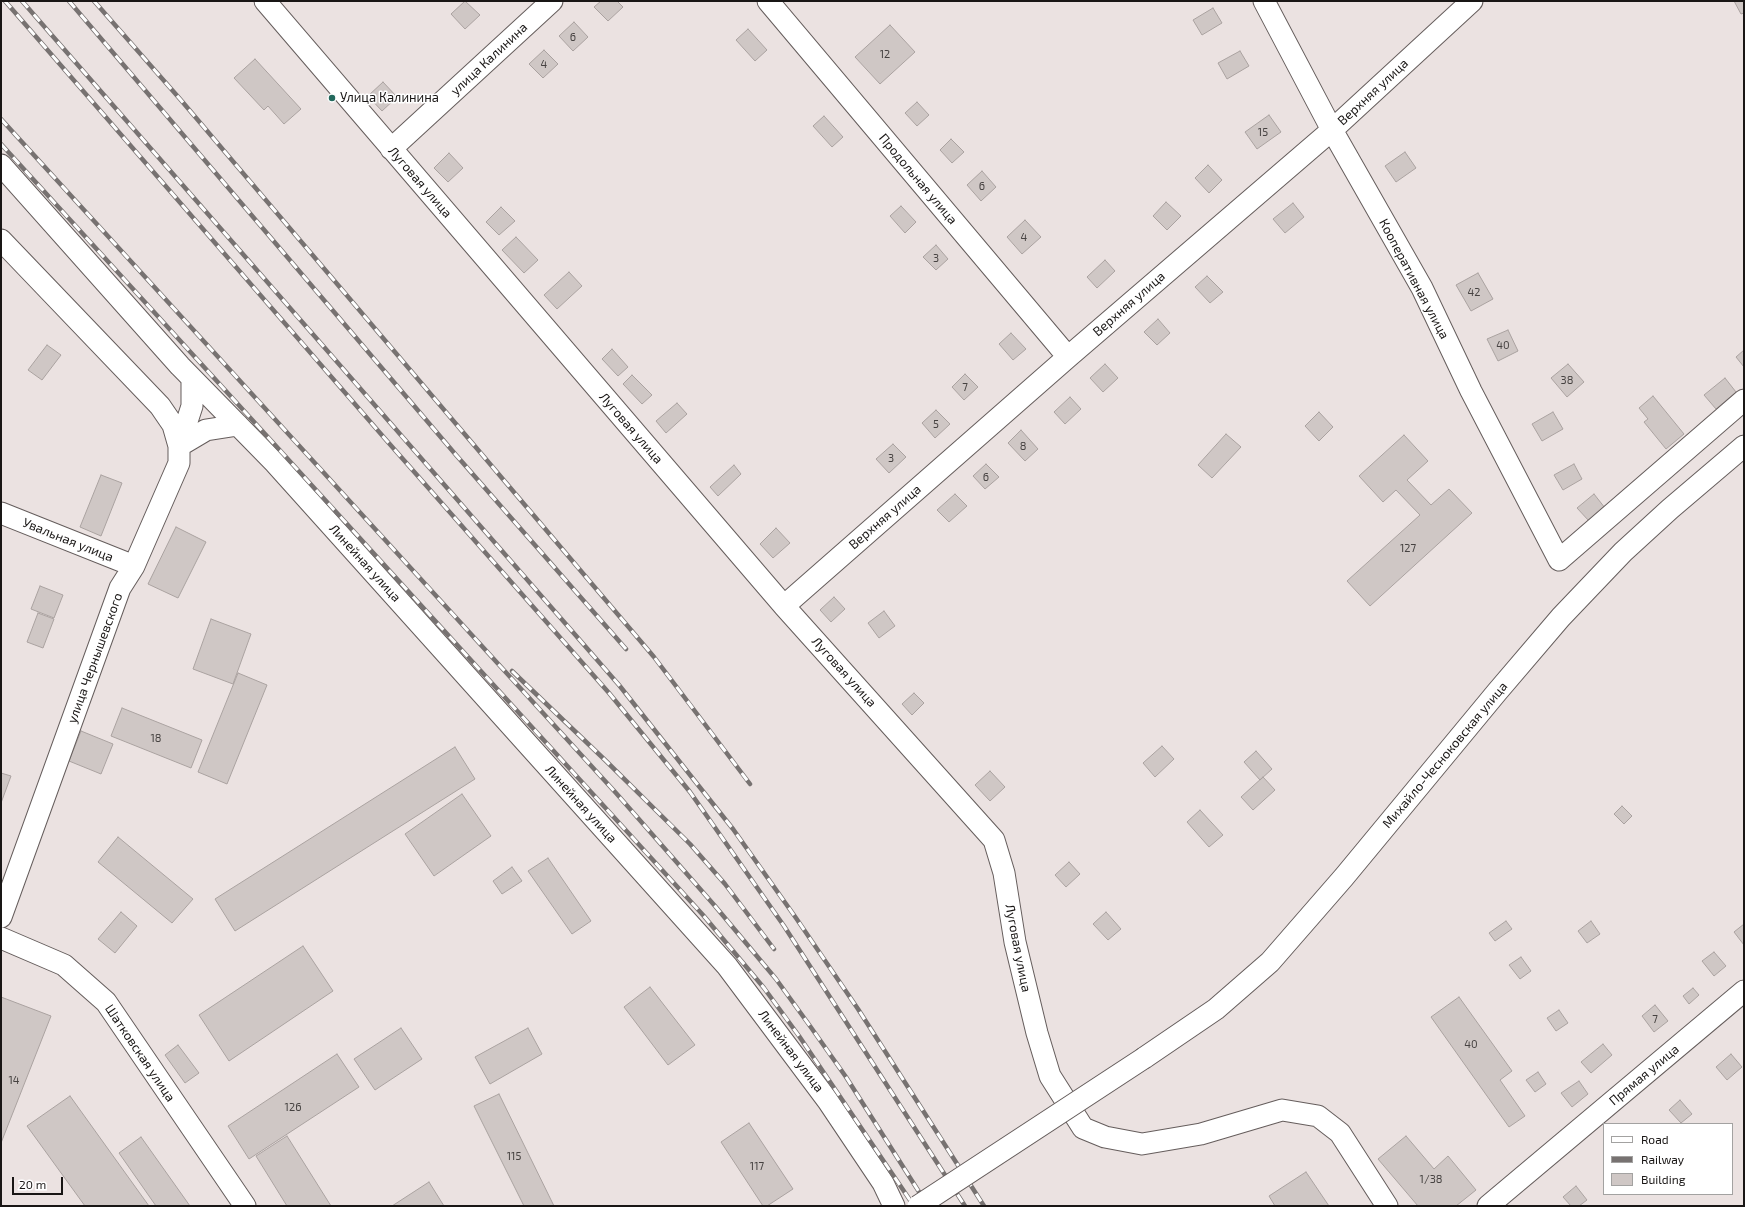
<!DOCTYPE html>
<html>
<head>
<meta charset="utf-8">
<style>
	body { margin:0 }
	#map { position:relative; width:1745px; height:1207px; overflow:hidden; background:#ebe2e1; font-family:"Exo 2",sans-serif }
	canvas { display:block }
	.frame { position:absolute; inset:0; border:2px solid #191615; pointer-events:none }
	.legend { position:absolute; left:1603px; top:1123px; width:130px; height:72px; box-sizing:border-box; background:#fff; border:1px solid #a3a2a1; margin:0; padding:5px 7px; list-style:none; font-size:12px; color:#191615 }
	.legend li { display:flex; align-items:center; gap:8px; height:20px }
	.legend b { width:20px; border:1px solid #a3a2a1 }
	.scale { position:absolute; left:12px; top:1177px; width:51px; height:18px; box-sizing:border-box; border:2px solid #191615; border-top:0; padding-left:5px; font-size:12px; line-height:14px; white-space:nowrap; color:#191615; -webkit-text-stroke:3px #fff; paint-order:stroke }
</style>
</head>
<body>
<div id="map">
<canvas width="1745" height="1207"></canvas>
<div class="frame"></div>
<ul class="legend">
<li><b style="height:5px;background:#fff"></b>Road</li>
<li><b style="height:5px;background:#777271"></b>Railway</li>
<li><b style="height:11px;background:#cfc7c5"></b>Building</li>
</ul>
<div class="scale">20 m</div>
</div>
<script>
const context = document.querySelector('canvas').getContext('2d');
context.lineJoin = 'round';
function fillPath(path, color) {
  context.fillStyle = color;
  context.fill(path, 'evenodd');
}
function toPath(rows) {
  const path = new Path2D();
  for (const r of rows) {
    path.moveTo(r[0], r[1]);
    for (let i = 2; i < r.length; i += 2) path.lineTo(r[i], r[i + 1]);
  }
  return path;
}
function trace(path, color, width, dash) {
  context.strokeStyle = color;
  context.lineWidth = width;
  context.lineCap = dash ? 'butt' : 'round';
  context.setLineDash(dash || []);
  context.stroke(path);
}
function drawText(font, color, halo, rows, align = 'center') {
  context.font = font + ' "Exo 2",sans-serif';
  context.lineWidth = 3;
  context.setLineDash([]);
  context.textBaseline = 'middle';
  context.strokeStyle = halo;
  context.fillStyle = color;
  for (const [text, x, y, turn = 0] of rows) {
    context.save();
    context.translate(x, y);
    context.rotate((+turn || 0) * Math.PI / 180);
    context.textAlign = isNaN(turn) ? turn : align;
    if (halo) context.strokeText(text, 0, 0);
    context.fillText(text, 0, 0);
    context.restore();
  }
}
const building = toPath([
	[465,1,480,15,465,29,451,14,465,1],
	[601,1,617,1,623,7,608,21,594,7,601,1],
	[1734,1,1744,1,1744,13,1741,14,1734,1],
	[1213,8,1222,23,1202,35,1193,20,1213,8],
	[574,22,588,37,573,51,559,36,574,22],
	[890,25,915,52,880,84,855,57,890,25],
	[748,29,767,50,755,61,736,40,748,29],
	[544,50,558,64,543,78,529,64,544,50],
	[1240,51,1249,66,1227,79,1218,63,1240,51],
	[255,59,301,109,284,124,268,106,264,110,234,78,255,59],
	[383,82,397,97,382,111,368,96,383,82],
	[917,102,929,115,917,126,905,113,917,102],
	[1269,115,1281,132,1257,149,1245,132,1269,115],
	[824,116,843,137,832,147,813,126,824,116],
	[951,139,964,152,952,163,940,150,951,139],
	[1405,152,1416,168,1396,182,1385,166,1405,152],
	[449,153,463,168,448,182,434,168,449,153],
	[1208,165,1222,180,1209,193,1195,178,1208,165],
	[982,171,996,187,981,201,967,185,982,171],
	[1166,202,1181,216,1167,230,1153,216,1166,202],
	[1293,203,1304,217,1285,233,1273,219,1293,203],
	[901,206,916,222,905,233,890,216,901,206],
	[501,207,515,221,499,235,486,222,501,207],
	[1025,220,1041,237,1022,254,1007,237,1025,220],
	[516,237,538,260,524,273,502,250,516,237],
	[936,245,948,259,936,270,923,257,936,245],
	[1105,260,1115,271,1097,288,1087,277,1105,260],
	[569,272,582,286,557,309,544,295,569,272],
	[1478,273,1493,299,1471,311,1456,285,1478,273],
	[1207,276,1223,292,1210,303,1195,287,1207,276],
	[1158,319,1170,333,1157,345,1144,332,1158,319],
	[1508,330,1518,351,1498,361,1487,339,1508,330],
	[1011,333,1026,349,1013,360,999,344,1011,333],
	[47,345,61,355,42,380,28,370,47,345],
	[612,349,628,367,618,376,602,359,612,349],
	[1744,350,1744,367,1736,357,1744,350],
	[1105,364,1118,378,1103,392,1090,378,1105,364],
	[1568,364,1584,382,1567,397,1551,378,1568,364],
	[965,374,978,387,964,400,952,387,965,374],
	[632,375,652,395,642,404,623,384,632,375],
	[1725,378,1736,392,1716,409,1704,395,1725,378],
	[1653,396,1684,434,1666,449,1644,422,1648,419,1639,408,1653,396],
	[1070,397,1081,409,1065,424,1054,412,1070,397],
	[677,403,687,414,666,433,656,421,677,403],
	[936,410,950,424,935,438,922,423,936,410],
	[1319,412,1333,427,1319,441,1305,426,1319,412],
	[1553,412,1563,429,1542,441,1532,424,1553,412],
	[1021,430,1038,449,1025,461,1008,443,1021,430],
	[1226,434,1241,447,1212,478,1198,465,1226,434],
	[1404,435,1428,461,1407,480,1431,505,1449,489,1472,513,1370,606,1347,581,1420,515,1396,490,1383,502,1359,476,1404,435],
	[893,444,906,457,889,473,876,459,893,444],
	[986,464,999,477,985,489,973,476,986,464],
	[1574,464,1582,479,1563,490,1554,475,1574,464],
	[734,465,741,474,718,496,710,487,734,465],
	[101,475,122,483,101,536,80,527,101,475],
	[955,494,967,506,949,522,937,510,955,494],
	[1594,494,1605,508,1589,521,1577,508,1594,494],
	[176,527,206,542,178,598,148,584,176,527],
	[776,528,790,543,773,558,760,544,776,528],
	[40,586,63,595,54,618,31,609,40,586],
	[834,597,845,609,831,622,820,610,834,597],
	[884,611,895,626,879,638,868,623,884,611],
	[38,613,54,619,43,648,27,642,38,613],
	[211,619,251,634,233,684,193,669,211,619],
	[238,673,267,685,227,784,198,772,238,673],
	[914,693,924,703,912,715,902,704,914,693],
	[122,708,202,740,191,768,111,736,122,708],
	[81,731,113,744,101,774,69,761,81,731],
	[1162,746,1174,759,1155,777,1143,763,1162,746],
	[455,747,475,779,235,931,215,899,455,747],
	[1256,751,1272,769,1260,780,1244,762,1256,751],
	[990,771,1005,787,990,801,975,785,990,771],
	[1,773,11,776,1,803,1,773],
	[1263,777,1275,790,1253,810,1241,797,1263,777],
	[462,794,491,836,434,876,405,834,462,794],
	[1622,806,1632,816,1624,824,1614,814,1622,806],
	[1200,810,1223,835,1209,847,1187,822,1200,810],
	[118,837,193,899,172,923,98,862,118,837],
	[548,858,591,921,572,934,528,871,548,858],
	[1069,862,1080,874,1066,887,1055,875,1069,862],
	[512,867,522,881,502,894,493,881,512,867],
	[121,912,137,926,115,953,98,939,121,912],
	[1106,912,1121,929,1108,940,1093,924,1106,912],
	[1506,921,1512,929,1495,941,1489,933,1506,921],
	[1591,921,1600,934,1587,943,1578,931,1591,921],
	[1744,924,1744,945,1734,932,1744,924],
	[303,946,333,991,229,1061,199,1015,303,946],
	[1714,952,1726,966,1714,976,1702,961,1714,952],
	[1521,957,1531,971,1520,979,1509,965,1521,957],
	[650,987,695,1045,668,1065,624,1007,650,987],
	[1693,988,1699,995,1689,1004,1683,996,1693,988],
	[1,997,51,1016,1,1143,1,997],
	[1459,997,1512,1071,1500,1080,1525,1116,1509,1127,1431,1017,1459,997],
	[1655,1005,1668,1021,1654,1032,1642,1016,1655,1005],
	[1559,1010,1568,1023,1556,1031,1547,1018,1559,1010],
	[401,1028,422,1059,375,1090,354,1059,401,1028],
	[528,1028,542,1054,490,1084,475,1057,528,1028],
	[1603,1044,1612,1055,1591,1073,1581,1062,1603,1044],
	[178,1045,199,1073,185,1083,165,1055,178,1045],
	[337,1054,359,1087,249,1159,228,1126,337,1054],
	[1731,1054,1742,1067,1727,1080,1716,1067,1731,1054],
	[1538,1072,1546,1084,1535,1092,1526,1080,1538,1072],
	[1579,1081,1588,1094,1572,1107,1561,1093,1579,1081],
	[499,1094,554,1206,524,1206,474,1106,499,1094],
	[70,1096,149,1206,85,1206,27,1126,70,1096],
	[1680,1100,1692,1114,1681,1123,1669,1110,1680,1100],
	[749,1123,793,1189,767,1206,763,1206,721,1142,749,1123],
	[287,1136,331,1206,287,1206,256,1156,287,1136],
	[1406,1136,1434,1169,1448,1156,1476,1190,1456,1206,1418,1206,1378,1159,1406,1136],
	[141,1137,190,1206,156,1206,119,1153,141,1137],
	[1306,1172,1329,1206,1275,1206,1269,1196,1306,1172],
	[429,1182,444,1206,392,1206,429,1182],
	[1576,1186,1587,1200,1579,1206,1571,1206,1563,1197,1576,1186]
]);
fillPath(building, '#cfc7c5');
trace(building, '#aaa2a0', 1);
const minor = toPath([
	[265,1,784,606,994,840,1004,873,1015,942,1037,1033,1050,1076,1083,1128,1105,1137,1142,1144,1201,1134,1282,1110,1318,1116,1340,1133,1387,1206],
	[768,1,1068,357],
	[1264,1,1332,130,1422,288,1471,391,1559,560,1744,400],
	[391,149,552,1],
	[1,165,180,366,275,463,727,966,828,1101,883,1183,894,1206],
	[1,240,160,406,173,425,179,446,179,463,134,566,120,588,1,917],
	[179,446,192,406,192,379],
	[179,446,206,430,238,425],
	[1,513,134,566],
	[784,606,1068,357,1332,130,1472,1],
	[1,938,64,965,106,1002,245,1206],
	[1144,1058,1216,1009,1270,962,1344,877,1497,692,1561,617,1623,552,1670,509,1744,446],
	[1488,1206,1744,991]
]);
trace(minor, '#655d5c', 23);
trace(minor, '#fff', 21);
const rail = toPath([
	[5,1,387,441,609,693,690,792,784,926,965,1206],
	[22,1,544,599,619,685,698,785,733,829,796,918,858,1009,984,1206],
	[69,1,456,455,626,649],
	[94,1,180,99,654,657,750,784],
	[1,119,616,793,715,906,776,979,810,1026,846,1077,928,1206],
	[1,144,703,915,764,988,799,1036,914,1206],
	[512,671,605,760,690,844,725,884,774,949]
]);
trace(rail, '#777271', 4.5);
trace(rail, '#fff', 3, [9]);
const minorBridge = toPath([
	[918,1206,1144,1058]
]);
trace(minorBridge, '#655d5c', 23, []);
trace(minorBridge, '#fff', 21);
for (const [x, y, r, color] of [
	[332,98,4,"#23695d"]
]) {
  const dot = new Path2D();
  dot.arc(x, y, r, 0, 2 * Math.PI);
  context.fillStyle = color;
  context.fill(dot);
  trace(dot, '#fff', 1.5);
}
drawText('11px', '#464241', null, [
	["6",573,37],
	["12",885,54],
	["4",544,64],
	["15",1263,132],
	["6",982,186],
	["4",1024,237],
	["3",936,258],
	["42",1474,292],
	["40",1503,345],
	["38",1567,380],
	["7",965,387],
	["5",936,424],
	["8",1023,446],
	["3",891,458],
	["6",986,477],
	["127",1408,548],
	["18",156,738],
	["7",1655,1019],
	["40",1471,1044],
	["14",14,1080],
	["126",293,1107],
	["115",514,1156],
	["117",757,1166],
	["1/38",1431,1179]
]);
drawText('13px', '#191615', '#fff', [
	["улица Калинина",489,59,-43],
	["Верхняя улица",1373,92,-43],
	["Продольная улица",918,179,50],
	["Луговая улица",420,182,49],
	["Кооперативная улица",1414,279,62],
	["Верхняя улица",1129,304,-41],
	["Луговая улица",631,428,49],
	["Верхняя улица",885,517,-41],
	["Увальная улица",68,540,22],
	["Линейная улица",365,563,48],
	["улица Чернышевского",95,658,-70],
	["Луговая улица",844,672,48],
	["Михайло-Чесноковская улица",1445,755,-50],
	["Линейная улица",581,804,48],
	["Луговая улица",1018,948,79],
	["Линейная улица",791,1051,53],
	["Шатковская улица",140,1053,56],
	["Прямая улица",1644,1075,-40]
]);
drawText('13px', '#191615', '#fff', [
	["Улица Калинина",340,98]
], 'left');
</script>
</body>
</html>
